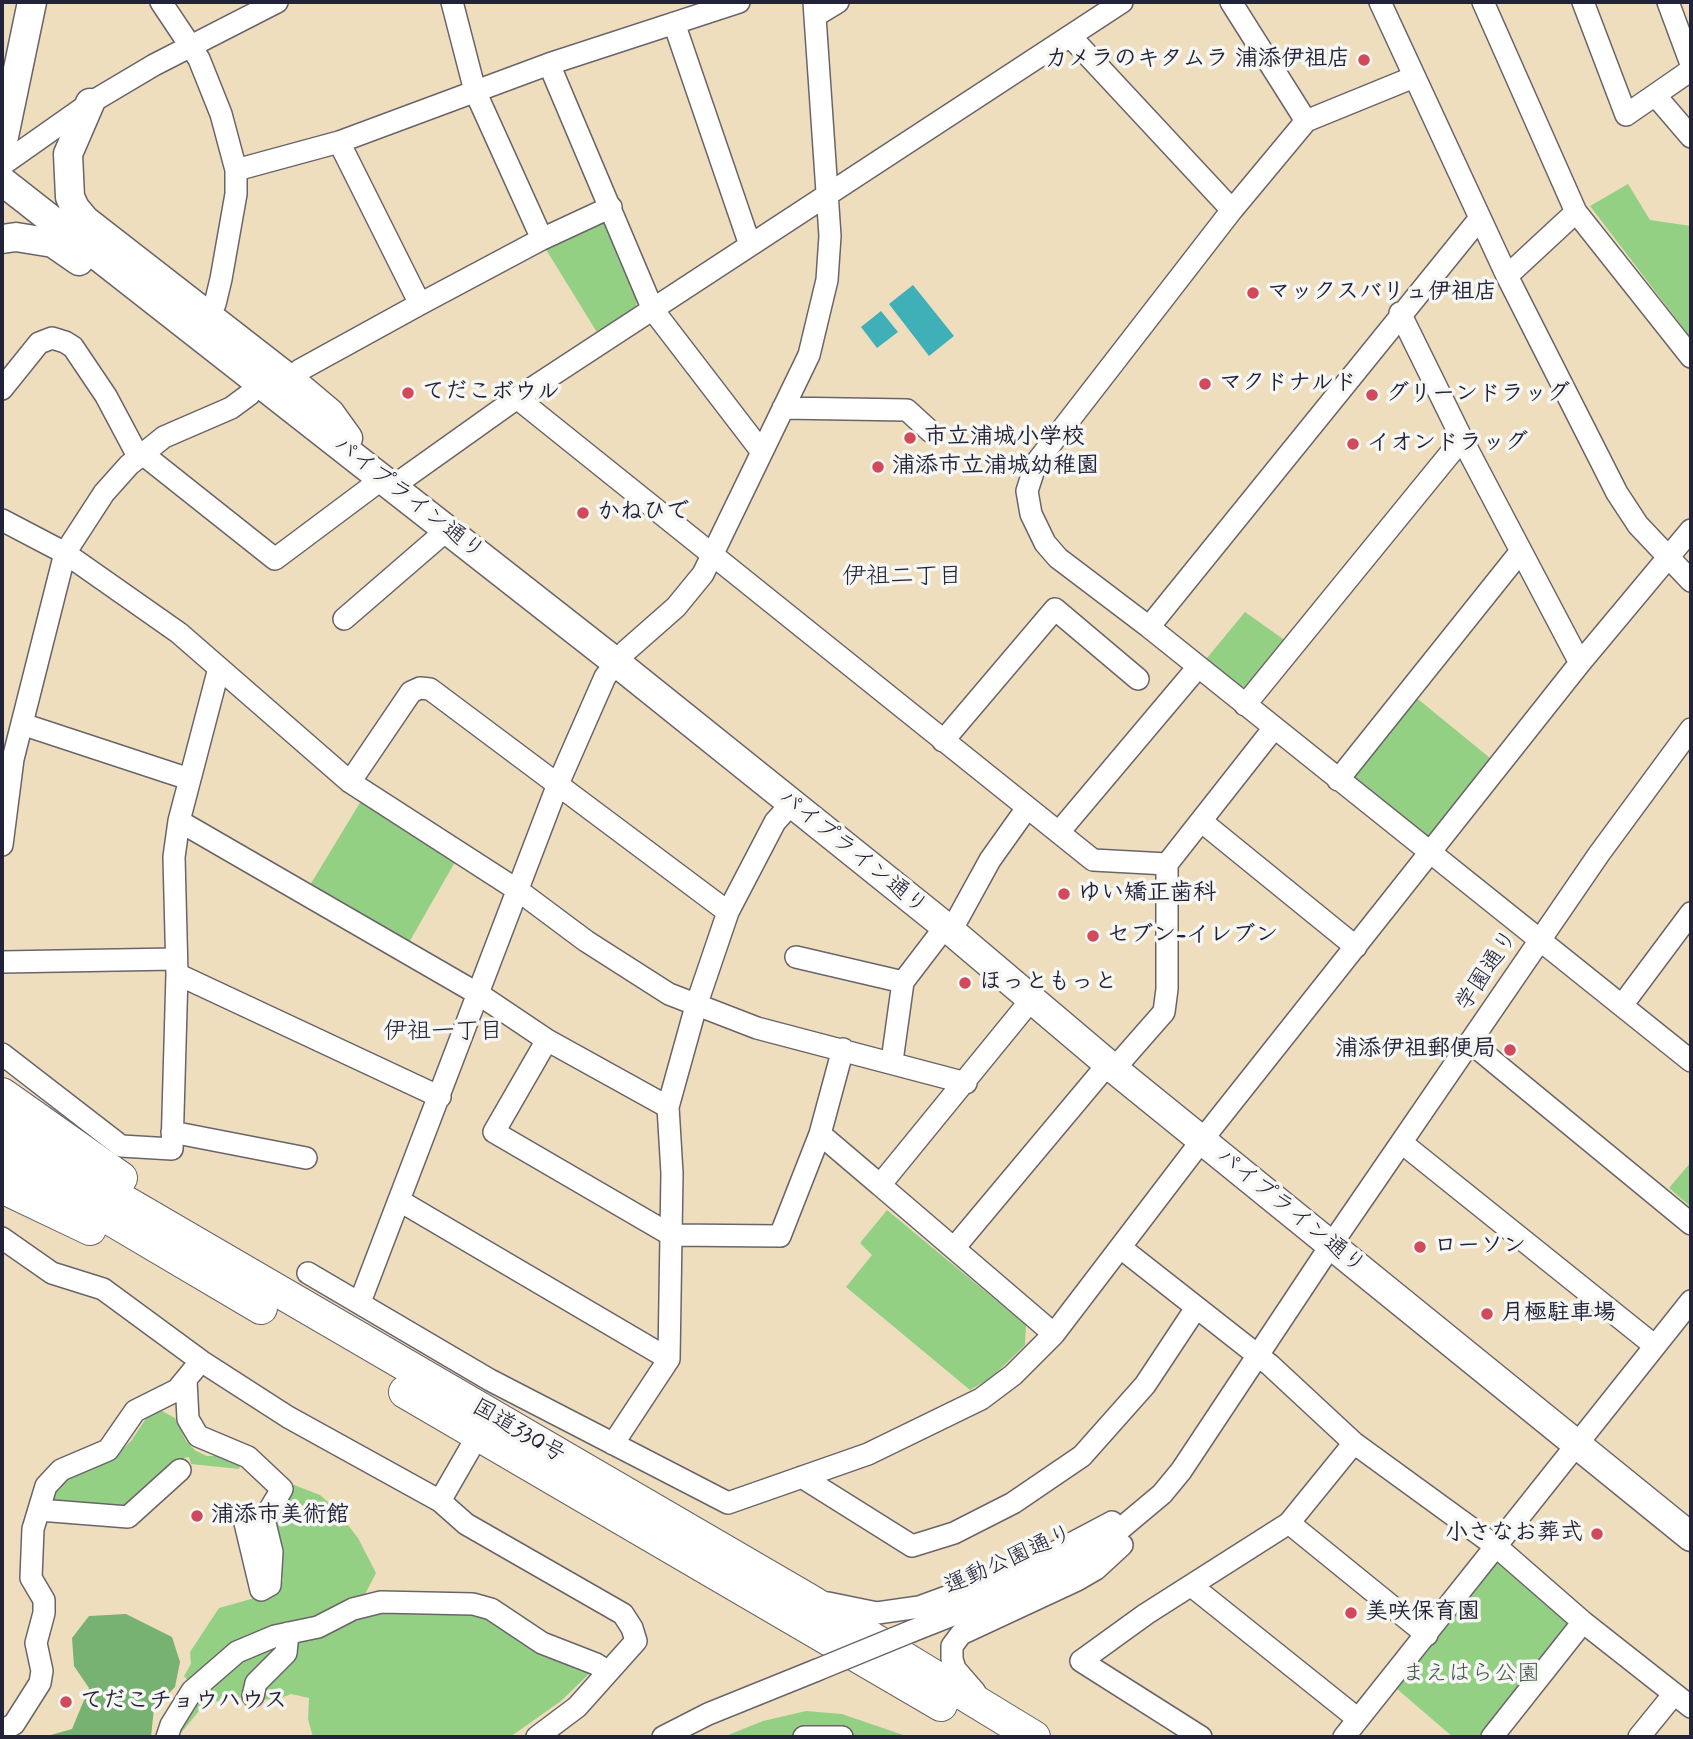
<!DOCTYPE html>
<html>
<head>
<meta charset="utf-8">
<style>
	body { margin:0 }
	#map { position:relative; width:1693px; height:1739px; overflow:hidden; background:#efdebe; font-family:Mynerve,sans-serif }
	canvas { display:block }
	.frame { position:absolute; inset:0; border:4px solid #22223b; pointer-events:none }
</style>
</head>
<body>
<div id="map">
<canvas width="1693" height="1739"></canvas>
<div class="frame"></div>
</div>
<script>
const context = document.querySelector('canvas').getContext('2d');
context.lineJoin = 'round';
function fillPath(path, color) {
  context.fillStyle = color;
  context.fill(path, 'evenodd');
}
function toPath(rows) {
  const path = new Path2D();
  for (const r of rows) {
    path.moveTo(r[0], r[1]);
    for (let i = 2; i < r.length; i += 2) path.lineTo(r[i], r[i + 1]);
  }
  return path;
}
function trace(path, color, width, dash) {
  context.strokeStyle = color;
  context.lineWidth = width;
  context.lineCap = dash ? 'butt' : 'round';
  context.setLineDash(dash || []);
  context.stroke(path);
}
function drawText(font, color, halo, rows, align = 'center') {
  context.font = font + ' Mynerve,"Klee One",sans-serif';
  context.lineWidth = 7;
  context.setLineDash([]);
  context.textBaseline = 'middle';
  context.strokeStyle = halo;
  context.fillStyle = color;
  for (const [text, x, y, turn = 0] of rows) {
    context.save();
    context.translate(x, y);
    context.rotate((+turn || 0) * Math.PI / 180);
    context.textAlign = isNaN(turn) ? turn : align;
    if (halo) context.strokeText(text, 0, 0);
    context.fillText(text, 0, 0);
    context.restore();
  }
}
fillPath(toPath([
	[1628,184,1650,220,1691,226,1690,337,1590,206],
	[595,219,606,224,637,296,636,308,598,334,542,243],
	[1245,612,1286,641,1249,686,1234,689,1202,664],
	[1413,695,1490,758,1431,836,1420,838,1352,783,1352,772],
	[361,801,455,862,407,946,307,890],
	[1691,1162,1691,1207,1669,1188],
	[887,1210,1026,1325,1025,1345,991,1378,970,1390,846,1287,872,1255,860,1243],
	[162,1411,175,1418,186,1441,196,1451,207,1456,227,1456,241,1463,239,1469,191,1464,189,1457,184,1458,126,1511,51,1504,53,1491,60,1481,109,1462,131,1441,149,1414],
	[284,1481,320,1495,334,1507,358,1538,376,1573,363,1598,189,1682,184,1676,191,1664,190,1652,219,1608,276,1592,283,1580,274,1519],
	[1497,1563,1572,1627,1483,1737,1453,1737,1397,1689],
	[382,1609,478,1610,521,1641,590,1673,561,1701,510,1737,313,1737,308,1719,309,1698,291,1694,276,1700,259,1699,261,1689,294,1658,300,1639,359,1614],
	[279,1643,244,1697,213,1702,199,1711,181,1733,178,1731,187,1706,224,1668],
	[806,1711,842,1714,909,1737,723,1737,763,1721]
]), '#94d084');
fillPath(toPath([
	[126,1614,172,1637,180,1662,175,1687,154,1708,151,1737,44,1737,72,1729,89,1688,74,1666,72,1638,89,1616]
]), '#77b272');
fillPath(toPath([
	[913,285,954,336,929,356,889,304],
	[881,311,898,332,877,348,861,327]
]), '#3fafb8');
const minor = toPath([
	[161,2,199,59,221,114,236,170,236,194,221,279,215,304,208,314],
	[452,2,475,91,542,239],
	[1231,2,1306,121],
	[1380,2,1507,276,1617,493,1638,525,1691,581],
	[1483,2,1576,212,1691,357],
	[1583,2,1626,115,1691,70],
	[1668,2,1691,64],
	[815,16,838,2],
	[674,23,750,245],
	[1070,36,1232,210],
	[549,64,653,310,762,452],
	[1414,77,1306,121,1232,210,1036,463,1027,491,1031,514,1045,543,1058,558,1149,627,1691,1061],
	[1655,95,1691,137],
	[339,142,420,304],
	[2,165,90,103,154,65,277,2],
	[236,170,339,142,549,64,739,2],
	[1507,276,1576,212],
	[1400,313,1462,439,1580,663],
	[292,381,300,370,420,304,542,239,611,207],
	[2,389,39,343,52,338,65,342,73,347,106,396,139,458],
	[517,398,1093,860,1167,864],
	[783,408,907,410,931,432],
	[144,455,275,559,382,479],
	[392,487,517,398,1122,2],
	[2,520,65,553,179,633,350,782,519,891,586,941,669,994,757,1028,966,1083],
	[344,619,447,530],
	[1149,627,1480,218],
	[1245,705,1462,439],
	[22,724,189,779],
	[943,741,1055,609,1138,679],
	[1338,780,1521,551],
	[350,782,411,692,420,688,430,689,728,912],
	[179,821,480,995,547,1040,668,1107],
	[1201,821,1356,947],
	[1059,832,1198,667],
	[2,845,13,759,65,553,104,493,129,465,164,437,231,408,250,394],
	[951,931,990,860,1027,808],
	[796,957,903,982],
	[2,962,175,959],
	[177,974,440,1097],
	[1031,1000,880,1185,1054,1334],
	[1623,1004,1691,913],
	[547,1040,494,1132,671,1235,780,1236,820,1134],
	[1471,1043,1691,1224],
	[843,1049,820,1134,880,1185],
	[2,1054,121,1146,172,1149,177,974,174,857,179,821,219,668],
	[892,1061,903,982,945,927],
	[1114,1069,1164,1012,1167,989,1167,864,1274,728],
	[172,1132,306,1158],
	[1402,1143,1655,1346],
	[400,1201,669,1359],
	[2,1238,52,1273,103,1289,201,1361,288,1417,440,1501,466,1524,623,1614,632,1628,636,1641,577,1707,537,1737],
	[954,1248,1108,1064],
	[1121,1248,1270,1365,1354,1443,1497,1547,1583,1622,1691,1707],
	[308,1273,490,1380,728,1503,868,1454,981,1399,1013,1375,1054,1334,1202,1140,1580,663,1691,530],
	[360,1302,558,784,605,677,626,651,676,607,703,574,809,355,827,280,830,236,814,2],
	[186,1380,188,1419,198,1436,248,1457,282,1489,264,1519,272,1552,270,1585,261,1590,245,1523,264,1519],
	[613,1444,669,1359,672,1173,668,1107,696,1006,728,912,775,822,791,804],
	[802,1477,912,1546,954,1533,1013,1503,1082,1456,1145,1385,1196,1308],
	[440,1501,478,1435],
	[39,1510,128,1517,180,1470],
	[1289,1523,1427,1635],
	[1193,1587,1358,1719],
	[828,1603,877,1613,919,1607,1025,1568,1112,1522],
	[912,1631,1046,1578,1088,1556,1162,1494,1181,1471,1331,1245,1599,854,1691,729],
	[975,1692,955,1669,952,1659,952,1646,961,1634,1077,1580,1096,1569,1122,1545],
	[253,1696,256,1683,286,1653,288,1633],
	[2,1731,14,1724,40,1683,42,1671,36,1643,44,1613,44,1600,31,1578,33,1529,46,1486,61,1470,108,1450,135,1411,177,1390,201,1361],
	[167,1737,171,1725,192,1691,237,1652,275,1636,318,1627,353,1609,381,1602,473,1604,491,1609,542,1643,596,1664,608,1672],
	[663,1737,708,1714,817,1670],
	[804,1737,842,1737],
	[1201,1737,1081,1661,1146,1614,1289,1523,1354,1443],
	[1344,1737,1691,1301],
	[1492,1737,1583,1622],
	[1639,1737,1674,1694]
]);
const major = toPath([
	[90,103,68,154,70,197,75,208,85,220,292,381,330,413,348,438],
	[2,146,32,2],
	[2,181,617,663,951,931,1114,1069,1691,1537],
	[2,239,16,237,53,243,79,261]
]);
const highway = toPath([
	[2,1094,121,1178],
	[2,1130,809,1600,1034,1737],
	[2,1155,261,1308],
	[2,1187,90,1229],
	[405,1392,941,1705]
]);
trace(minor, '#6a6469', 24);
trace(major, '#6a6469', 31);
trace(highway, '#6a6469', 34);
trace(minor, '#fff', 21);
trace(major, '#fff', 28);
trace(highway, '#fff', 32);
const minorBridge = toPath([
	[817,1670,912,1631]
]);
trace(minorBridge, '#6a6469', 24, []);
trace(minorBridge, '#fff', 21);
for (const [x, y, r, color] of [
	[1364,60,7,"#d1495b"],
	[1253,293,7,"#d1495b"],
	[1205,384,7,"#d1495b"],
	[408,393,7,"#d1495b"],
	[1372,395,7,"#d1495b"],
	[910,438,7,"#d1495b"],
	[1353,444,7,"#d1495b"],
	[878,467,7,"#d1495b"],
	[583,513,7,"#d1495b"],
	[1064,894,7,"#d1495b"],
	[1093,936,7,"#d1495b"],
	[965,983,7,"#d1495b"],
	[1510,1050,7,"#d1495b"],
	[1420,1247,7,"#d1495b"],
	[1487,1314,7,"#d1495b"],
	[197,1516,7,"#d1495b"],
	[1597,1534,7,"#d1495b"],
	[1351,1613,7,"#d1495b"],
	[66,1702,7,"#d1495b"]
]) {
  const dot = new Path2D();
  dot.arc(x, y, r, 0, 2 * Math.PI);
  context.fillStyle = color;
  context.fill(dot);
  trace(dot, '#f6f6f2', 2.5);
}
drawText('bold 23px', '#22223b', '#f6f6f2', [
	["カメラのキタムラ 浦添伊祖店",1350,60,"right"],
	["マックスバリュ伊祖店",1267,293],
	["マクドナルド",1219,384],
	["てだこボウル",422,393],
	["グリーンドラッグ",1386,395],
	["市立浦城小学校",924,438],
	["イオンドラッグ",1367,444],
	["浦添市立浦城幼稚園",892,467],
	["かねひで",597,513],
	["ゆい矯正歯科",1078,894],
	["セブン-イレブン",1107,936],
	["ほっともっと",979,983],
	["浦添伊祖郵便局",1496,1050,"right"],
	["ローソン",1434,1247],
	["月極駐車場",1501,1314],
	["浦添市美術館",211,1516],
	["小さなお葬式",1583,1534,"right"],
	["美咲保育園",1365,1613],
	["てだこチョウハウス",80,1702]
], 'left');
drawText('23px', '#22223b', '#f6f6f2', [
	["パイプライン通り",408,499,38],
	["パイプライン通り",852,853,39],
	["学園通り",1488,971,-56],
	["パイプライン通り",1290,1212,39],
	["国道330号",518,1432,30],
	["運動公園通り",1009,1561,-24]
]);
drawText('23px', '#445651', '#f6f6f2', [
	["まえはら公園",1471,1675]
]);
drawText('24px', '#22223b', '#f6f6f2', [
	["伊祖二丁目",902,578],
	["伊祖一丁目",443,1033]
]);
</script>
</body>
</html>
